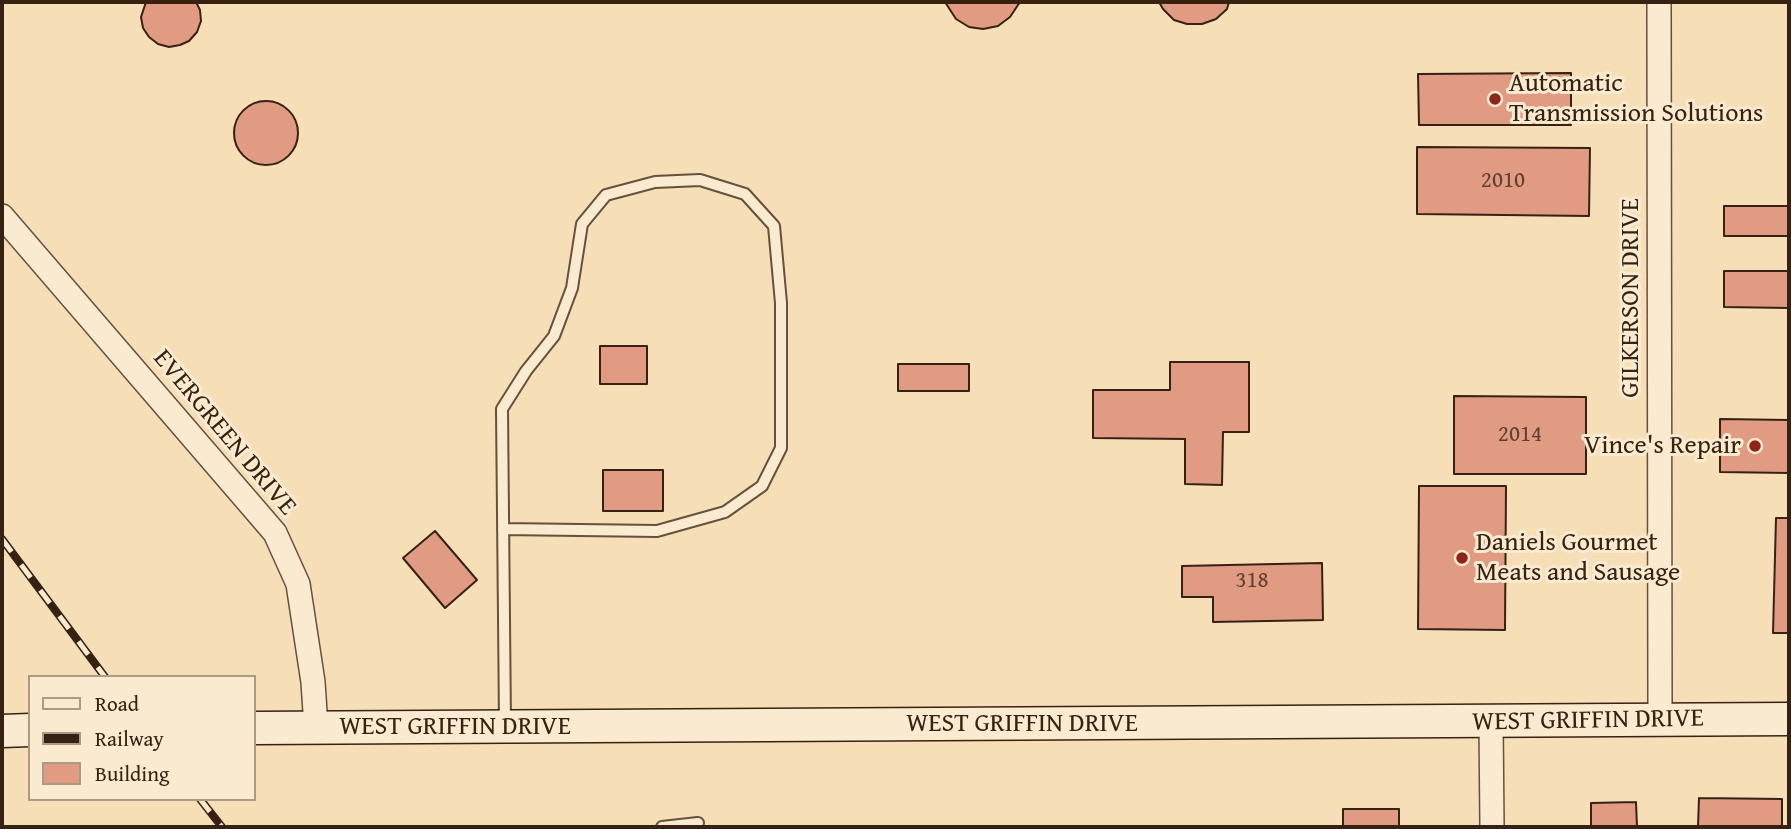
<!DOCTYPE html>
<html>
<head>
<meta charset="utf-8">
<style>
	body { margin:0 }
	#map { position:relative; width:1791px; height:829px; overflow:hidden; background:#f6dfb7; font-family:"Gentium Book Plus",serif }
	canvas { display:block }
	.frame { position:absolute; inset:0; border:4px solid #372113; pointer-events:none }
	.legend { position:absolute; left:28px; top:675px; width:228px; height:126px; box-sizing:border-box; background:#f9ead0; border:2px solid #ab9a84; margin:0; padding:9px 12px; list-style:none; font-size:21px; color:#372113 }
	.legend li { display:flex; align-items:center; gap:14px; height:35px }
	.legend b { width:35px; border:2px solid #ab9a84 }
</style>
</head>
<body>
<div id="map">
<canvas width="1791" height="829"></canvas>
<div class="frame"></div>
<ul class="legend">
<li><b style="height:9px;background:#f9ead0"></b>Road</li>
<li><b style="height:9px;background:#372113"></b>Railway</li>
<li><b style="height:19px;background:#e19b83"></b>Building</li>
</ul>
</div>
<script>
const context = document.querySelector('canvas').getContext('2d');
context.lineJoin = 'round';
function fillPath(path, color) {
  context.fillStyle = color;
  context.fill(path, 'evenodd');
}
function toPath(rows) {
  const path = new Path2D();
  for (const r of rows) {
    if (r.length === 3) {
      path.moveTo(r[0] + r[2], r[1]);
      path.arc(r[0], r[1], r[2], 0, 2 * Math.PI);
      continue;
    }
    path.moveTo(r[0], r[1]);
    for (let i = 2; i < r.length; i += 2) path.lineTo(r[i], r[i + 1]);
  }
  return path;
}
function trace(path, color, width, dash) {
  context.strokeStyle = color;
  context.lineWidth = width;
  context.lineCap = dash ? 'butt' : 'round';
  context.setLineDash(dash || []);
  context.stroke(path);
}
function drawText(font, color, halo, rows, align = 'center') {
  context.font = font + ' "Gentium Book Plus",serif';
  context.lineWidth = 6;
  context.setLineDash([]);
  context.textBaseline = 'middle';
  context.strokeStyle = halo;
  context.fillStyle = color;
  for (const [text, x, y, turn = 0] of rows) {
    context.save();
    context.translate(x, y);
    context.rotate((+turn || 0) * Math.PI / 180);
    context.textAlign = isNaN(turn) ? turn : align;
    if (halo) context.strokeText(text, 0, 0);
    context.fillText(text, 0, 0);
    context.restore();
  }
}
const building = toPath([
	[146,2,196,2,200,10,201,21,197,32,189,41,180,45,169,47,158,44,149,37,143,28,141,17,146,2],
	[945,2,1020,2,1010,17,998,26,983,29,969,27,956,19,945,2],
	[1159,2,1229,2,1227,9,1216,19,1202,24,1187,24,1174,20,1163,9,1159,2],
	[1571,73,1571,125,1419,125,1418,74,1571,73],
	[266,133,32],
	[1417,147,1590,148,1589,216,1417,214,1417,147],
	[1724,206,1789,206,1789,236,1724,236,1724,206],
	[1724,271,1789,271,1789,308,1724,307,1724,271],
	[600,346,647,346,647,384,600,384,600,346],
	[1170,362,1249,362,1249,432,1223,432,1222,485,1185,484,1185,439,1093,438,1093,390,1170,390,1170,362],
	[898,364,969,364,969,391,898,391,898,364],
	[1454,396,1586,397,1586,474,1454,474,1454,396],
	[1720,419,1789,420,1789,473,1720,472,1720,419],
	[603,470,663,470,663,511,603,511,603,470],
	[1419,486,1506,486,1505,630,1418,629,1419,486],
	[1776,518,1789,518,1789,633,1773,633,1776,518],
	[435,531,477,580,445,608,403,558,435,531],
	[1322,563,1323,620,1213,622,1213,597,1182,597,1182,566,1322,563],
	[1699,798,1782,799,1782,827,1698,827,1699,798],
	[1636,802,1637,827,1591,827,1591,803,1636,802],
	[1343,809,1399,809,1399,827,1343,827,1343,809]
]);
fillPath(building, '#e19b83');
trace(building, '#372113', 2);
const lane = toPath([
	[503,529,657,531,725,512,762,486,781,448,781,303,774,226,745,194,700,180,655,182,606,195,582,224,572,288,554,336,526,371,502,409,505,724],
	[662,827,698,823]
]);
const street = toPath([
	[1659,2,1660,720],
	[2,216,275,533,298,584,313,682,316,727],
	[1491,722,1492,827]
]);
const secondary = toPath([
	[254,728,1789,719],
	[2,731,30,730]
]);
trace(lane, '#67503c', 14);
trace(street, '#67503c', 26);
trace(secondary, '#372113', 35);
trace(lane, '#f9ead0', 10);
trace(street, '#f9ead0', 23);
trace(secondary, '#f9ead0', 32);
const rail = toPath([
	[2,539,105,677],
	[200,799,222,827]
]);
trace(rail, '#372113', 8);
trace(rail, '#f9ead0', 5, [16]);
for (const [x, y, r, color] of [
	[1495,99,7,"#8f2418"],
	[1755,446,7,"#8f2418"],
	[1462,558,7,"#8f2418"]
]) {
  const dot = new Path2D();
  dot.arc(x, y, r, 0, 2 * Math.PI);
  context.fillStyle = color;
  context.fill(dot);
  trace(dot, '#f9ead0', 2.5);
}
drawText('23px', '#62402f', null, [
	["2010",1503,181],
	["2014",1520,435],
	["318",1252,581]
]);
drawText('26px', '#372113', '#f9ead0', [
	["Automatic",1509,84],
	["Transmission Solutions",1509,114],
	["Vince's Repair",1741,446,"right"],
	["Daniels Gourmet",1476,543],
	["Meats and Sausage",1476,573]
], 'left');
drawText('26px', '#372113', '#f9ead0', [
	["GILKERSON DRIVE",1631,298,-90],
	["EVERGREEN DRIVE",224,433,50],
	["WEST GRIFFIN DRIVE",1588,721,-1],
	["WEST GRIFFIN DRIVE",1022,724],
	["WEST GRIFFIN DRIVE",455,727]
]);
</script>
</body>
</html>
